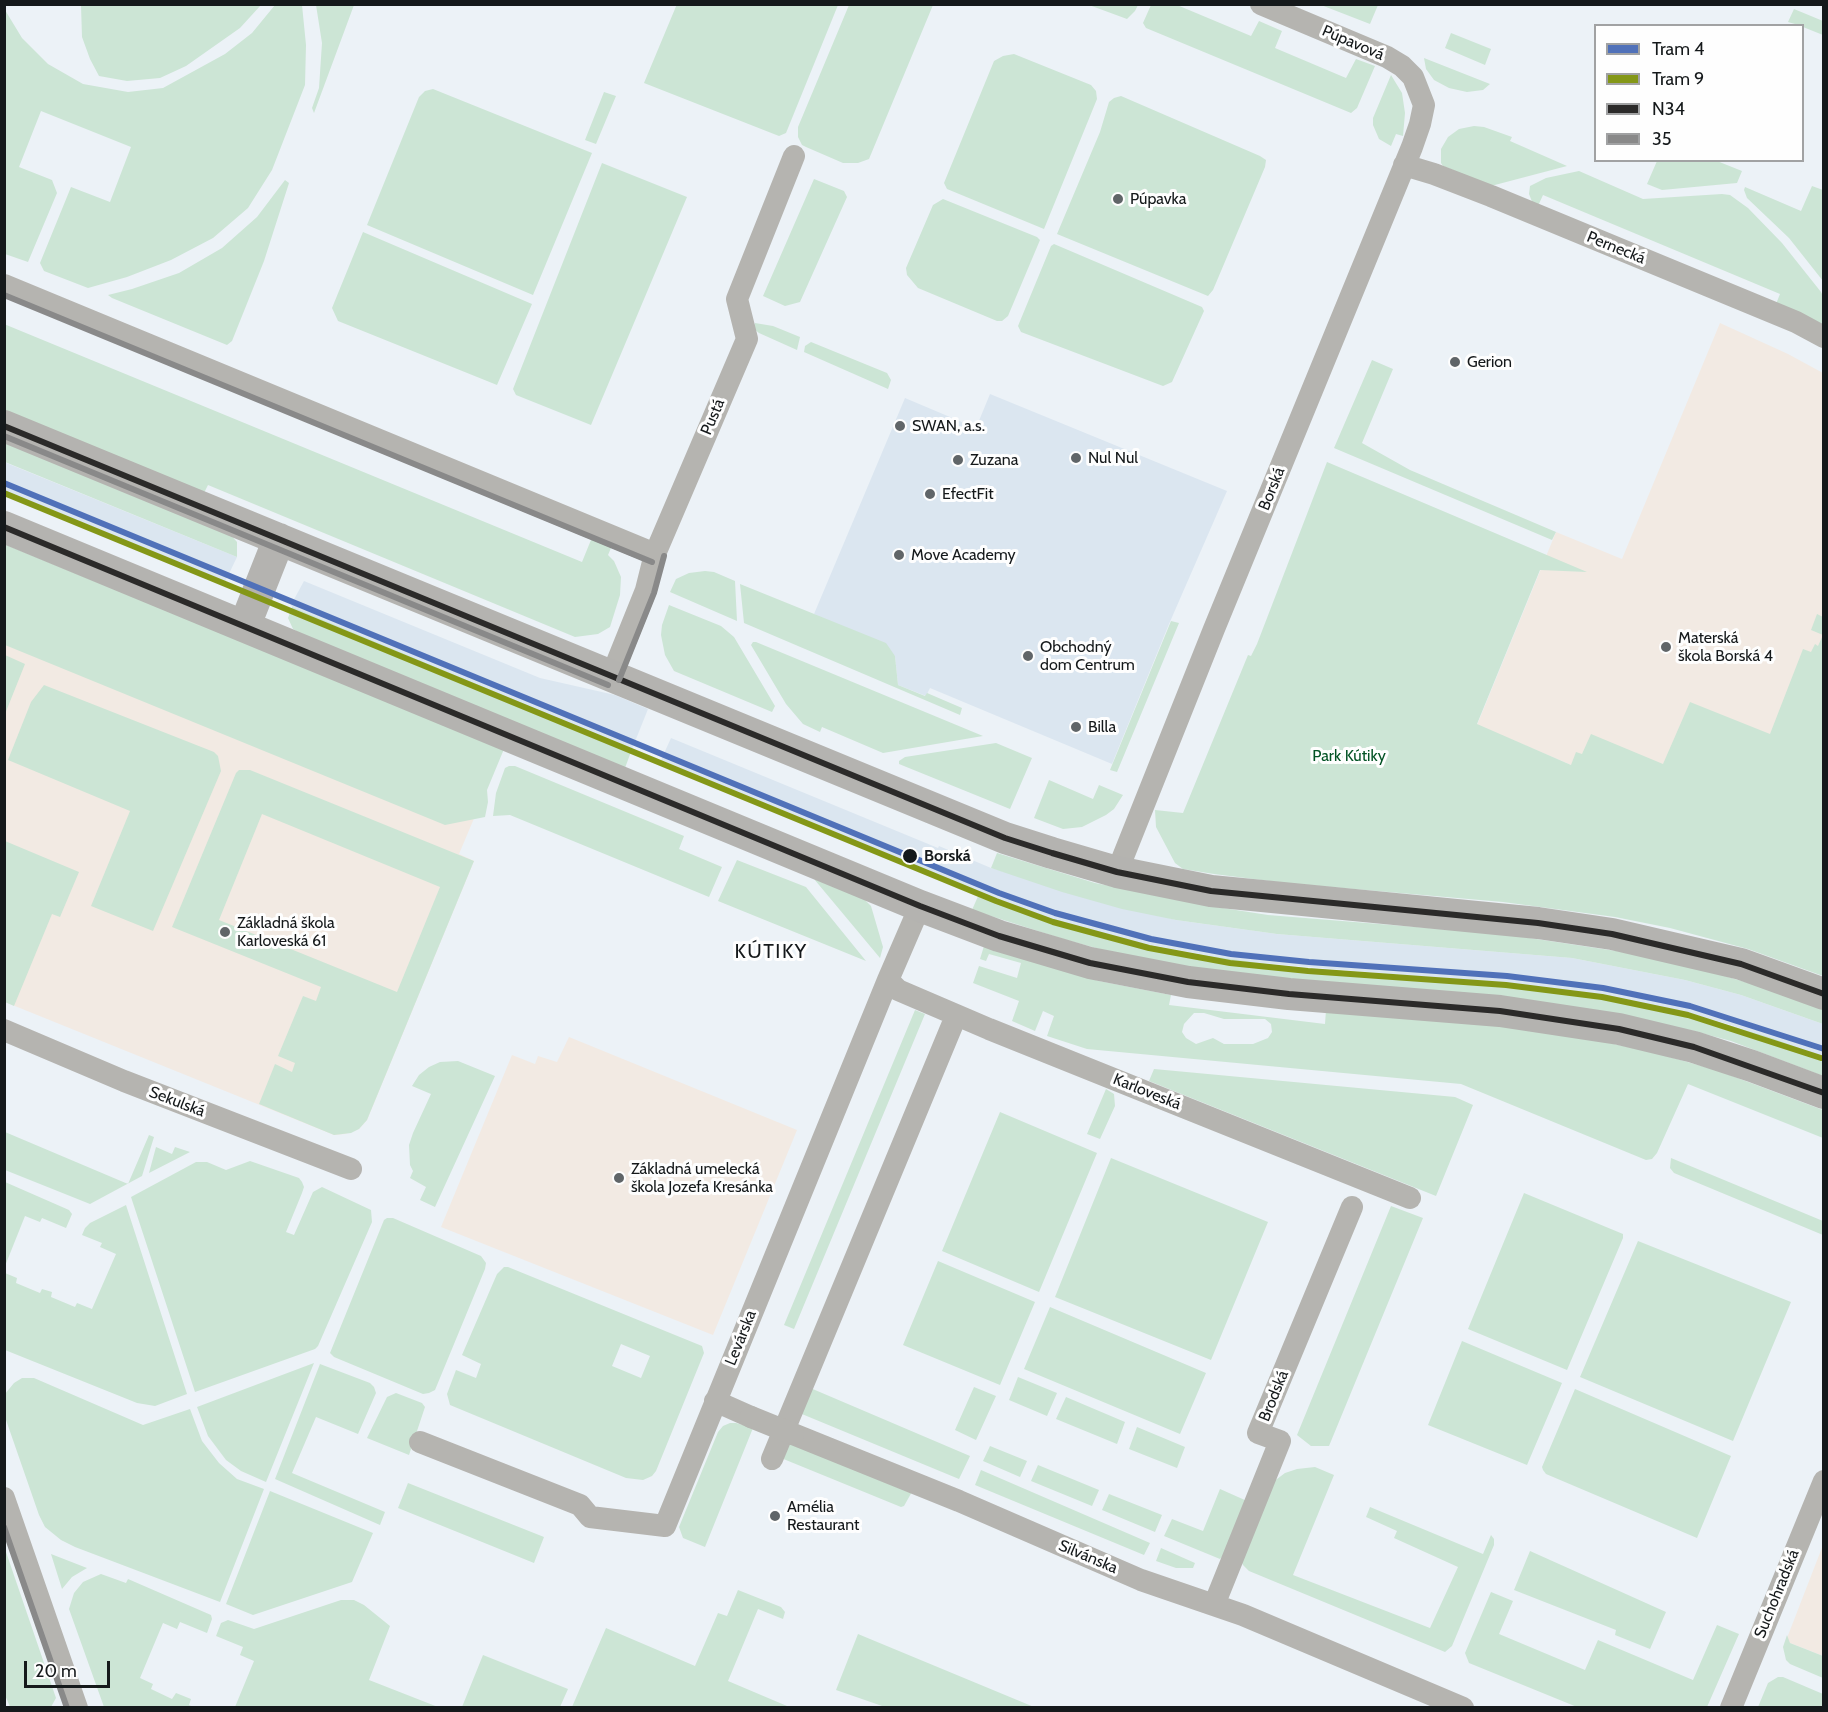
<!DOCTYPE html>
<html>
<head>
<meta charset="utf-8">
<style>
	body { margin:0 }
	#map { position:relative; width:1828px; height:1712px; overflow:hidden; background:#ecf2f7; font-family:Cabin,sans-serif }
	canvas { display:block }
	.frame { position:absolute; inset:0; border:6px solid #15191b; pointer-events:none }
	.legend { position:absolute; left:1594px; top:24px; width:210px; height:138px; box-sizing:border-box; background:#fefefe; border:2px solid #a1a2a3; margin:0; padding:8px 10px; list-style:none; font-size:18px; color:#15191b }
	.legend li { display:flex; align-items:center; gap:12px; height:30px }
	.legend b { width:30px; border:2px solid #a1a2a3 }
	.scale { position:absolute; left:24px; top:1661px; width:86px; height:27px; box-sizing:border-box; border:3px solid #15191b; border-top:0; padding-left:8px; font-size:18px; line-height:21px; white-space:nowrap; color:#15191b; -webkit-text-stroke:4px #fefefe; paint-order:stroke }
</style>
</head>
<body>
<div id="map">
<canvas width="1828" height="1712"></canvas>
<div class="frame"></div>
<ul class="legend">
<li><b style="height:8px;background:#5071b9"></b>Tram 4</li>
<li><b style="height:8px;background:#849717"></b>Tram 9</li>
<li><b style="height:8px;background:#2b2a29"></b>N34</li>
<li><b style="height:8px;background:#898989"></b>35</li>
</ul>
<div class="scale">20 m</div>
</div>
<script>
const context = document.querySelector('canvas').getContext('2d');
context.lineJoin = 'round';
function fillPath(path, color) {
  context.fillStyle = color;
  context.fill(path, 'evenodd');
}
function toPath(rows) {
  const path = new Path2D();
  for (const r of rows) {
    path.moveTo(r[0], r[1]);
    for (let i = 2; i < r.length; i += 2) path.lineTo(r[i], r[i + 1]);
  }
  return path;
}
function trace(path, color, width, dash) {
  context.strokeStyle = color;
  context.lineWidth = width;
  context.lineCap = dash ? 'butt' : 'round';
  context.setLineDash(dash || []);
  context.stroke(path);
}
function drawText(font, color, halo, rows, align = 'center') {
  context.font = font + ' Cabin,sans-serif';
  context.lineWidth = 6;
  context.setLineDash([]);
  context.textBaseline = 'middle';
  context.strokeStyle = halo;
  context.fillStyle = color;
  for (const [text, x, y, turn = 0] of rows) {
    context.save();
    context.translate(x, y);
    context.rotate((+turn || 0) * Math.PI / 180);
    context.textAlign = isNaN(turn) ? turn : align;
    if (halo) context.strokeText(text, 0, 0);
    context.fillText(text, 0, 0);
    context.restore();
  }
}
fillPath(toPath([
	[990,394,1227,491,1169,624,1112,764,930,688,926,696,898,685,895,656,814,614,905,398,976,428],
	[4,462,237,557,226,580,222,585,219,584,5,496],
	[304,581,540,678,615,695,648,709,632,749,294,610,291,605],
	[671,738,938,848,939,846,991,868,1176,920,1277,934,1572,958,1685,980,1741,995,1823,1024,1823,1057,1731,1025,1688,1013,1625,999,1534,986,1236,961,1120,939,1065,923,979,894,929,873,930,871,661,760]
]), '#dbe6f0');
fillPath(toPath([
	[1720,323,1788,354,1823,373,1823,781,1717,827,1477,725,1556,532,1622,559],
	[5,597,486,790,459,854,474,861,367,1120,359,1129,345,1134,334,1135,5,1002],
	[569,1037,797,1130,713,1335,441,1227,512,1055,535,1064,538,1056,557,1062],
	[1823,1545,1823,1656,1790,1643,1787,1638]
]), '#f2eae3');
fillPath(toPath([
	[677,4,838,5,786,133,779,136,644,83],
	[81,5,81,4,261,5,240,28,186,66,160,78,127,81,99,76,90,59,82,37],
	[275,5,302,5,306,45,305,85,272,170,248,208,213,238,171,260,127,277,88,288,44,271,40,263,71,187,110,202,131,147,41,111,19,167,52,180,57,193,28,262,5,254,5,10,22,38,48,64,83,84,128,92,163,88,225,54,252,33],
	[316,5,354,5,314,113,312,108,319,88,322,43],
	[849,5,933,5,869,159,858,163,843,163,806,147,802,145,798,137,798,127],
	[1089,5,1138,5,1135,11,1127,19],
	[1151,5,1177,5,1251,36,1259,21,1282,31,1275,48,1346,78,1356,59,1375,66,1357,108,1351,113,1146,28,1143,23],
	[1321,5,1378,5,1370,24],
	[1794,9,1823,21,1823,35,1803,27,1802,26,1788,22],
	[1451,33,1491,49,1485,65,1445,48],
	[1014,54,1091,85,1096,91,1097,99,1044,229,947,189,944,183,994,61,1003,56],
	[1424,58,1490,84,1483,90,1467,92,1449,88,1434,80,1426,69],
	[1391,75,1402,93,1405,113,1403,136,1396,134,1391,146,1379,139,1373,125,1373,118],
	[433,89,592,153,533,295,367,225,419,97,425,91],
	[604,92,616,96,596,144,585,140],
	[1121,96,1260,156,1266,160,1265,167,1213,290,1208,296,1057,234,1100,132,1109,102,1114,98],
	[1474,126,1484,127,1512,137,1510,141,1567,166,1491,186,1443,166,1441,163,1441,149,1448,137,1459,129],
	[1657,161,1717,161,1742,171,1737,183,1662,190,1647,184],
	[602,163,687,197,591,425,516,395,513,389],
	[1579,171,1643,199,1722,194,1730,195,1748,208,1782,243,1821,292,1823,296,1823,326,1776,304,1780,294,1543,195,1538,206,1533,204,1529,194,1530,186,1546,178],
	[814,179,844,191,847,197,800,302,785,306,763,296],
	[285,180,289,183,264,261,232,341,227,345,112,298,108,295,132,289,179,273,222,248,257,217],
	[1812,186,1823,190,1823,281,1789,238,1747,198,1744,190,1745,187,1801,211],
	[943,199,1037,237,1040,240,1008,316,1002,321,997,321,918,288,907,275,906,268,933,205],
	[363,232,532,304,497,385,338,321,332,308],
	[1054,244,1202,307,1204,311,1172,382,1163,386,1021,332,1018,326,1051,246],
	[755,323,773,326,800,337,797,350,759,333,753,328],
	[4,324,582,562,593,535,611,548,608,555,614,561,621,577,620,595,610,627,598,634,575,637,208,485,204,493,5,411],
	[811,342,887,373,891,380,888,389,804,352,805,346],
	[1372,360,1393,369,1362,443,1410,470,1556,532,1552,540,1334,448],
	[4,442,229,533,237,542,237,557,5,462],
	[1327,462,1587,572,1540,570,1477,724,1571,765,1576,752,1582,754,1591,734,1663,764,1690,702,1770,734,1803,649,1811,652,1815,644,1818,646,1823,635,1811,630,1817,614,1823,617,1823,976,1748,949,1670,928,1615,917,1503,902,1285,883,1214,874,1183,869,1175,863,1156,827,1155,810,1183,813,1248,655,1251,656,1257,644],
	[4,544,504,749,487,790,488,802,485,817,445,825,5,645],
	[705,571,714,572,735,581,737,621,670,592,676,579,689,573],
	[740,584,886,643,895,656,898,685,925,696,927,693,962,708,960,715,744,623],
	[669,605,721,626,734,637,775,706,772,712,674,671,665,655,661,635,662,625],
	[292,607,632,749,625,768,301,634,293,629,288,618],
	[1171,621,1179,623,1117,772,1110,770],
	[753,642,756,642,983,736,883,753,822,727,820,732,803,724,786,704,751,645],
	[5,655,25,664,5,714],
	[44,685,214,752,218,756,221,771,153,931,91,906,130,811,8,760,31,702],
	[996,743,1032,758,1010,809,899,764,899,761,905,757],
	[509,766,515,766,684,836,679,849,722,867,709,897,510,815,493,816,496,793,505,768],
	[239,770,250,770,474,861,367,1120,359,1129,351,1133,334,1135,259,1104,275,1064,292,1072,295,1063,278,1056,303,996,316,1001,321,987,172,927,236,773],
	[262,814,440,887,397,992,219,920],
	[1049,780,1093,799,1099,785,1123,795,1114,809,1106,815,1082,827,1063,829,1034,818],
	[5,841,79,872,60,917,52,914,14,1006,5,1002],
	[997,853,1095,883,1210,906,1268,915,1503,934,1643,955,1701,969,1752,984,1823,1009,1823,1024,1741,995,1685,980,1572,958,1277,934,1176,920,1122,909,1062,892,991,868],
	[737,860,806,887,866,961,718,901],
	[814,879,863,898,871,906,883,947,880,958],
	[979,894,1065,923,1120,939,1182,952,1281,966,1534,986,1625,999,1688,1013,1772,1038,1823,1057,1823,1076,1731,1041,1690,1030,1229,973,1129,957,1063,939,972,910],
	[984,946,1099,981,1171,995,1169,1005,1325,1024,1326,1010,1553,1031,1656,1053,1719,1071,1823,1110,1823,1138,1688,1084,1657,1153,1652,1159,1646,1160,1461,1084,1087,1049,1047,1036,1054,1016,1043,1011,1035,1031,1012,1021,1019,1001,973,983,979,966,1017,978,1021,963,989,954,986,961,980,959],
	[1194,1013,1204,1013,1224,1019,1265,1019,1271,1024,1272,1032,1268,1038,1253,1044,1224,1044,1213,1038,1196,1044,1186,1038,1182,1032,1184,1024],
	[915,1010,925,1014,794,1329,784,1325],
	[458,1061,495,1076,435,1207,420,1200,426,1187,410,1178,413,1171,410,1165,409,1145,413,1133,431,1094,412,1086,419,1075,429,1067,440,1062],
	[1154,1069,1455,1097,1473,1105,1436,1196,1149,1081],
	[1106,1089,1114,1094,1115,1106,1100,1139,1087,1134],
	[1000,1112,1097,1153,1039,1292,942,1251],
	[5,1132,128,1184,149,1135,154,1137,142,1176,90,1204,5,1170],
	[156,1147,172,1154,175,1147,190,1152,149,1173],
	[1111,1158,1268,1222,1211,1360,1055,1297],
	[1671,1158,1823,1221,1823,1235,1674,1173,1670,1168],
	[250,1161,299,1178,302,1182,304,1187,302,1193,286,1232,294,1235,313,1192,322,1187,371,1210,372,1222,318,1346,315,1349,195,1392,131,1197,196,1162,207,1162,226,1170],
	[5,1182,69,1210,72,1214,66,1228,42,1218,40,1222,25,1216,5,1266],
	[1524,1193,1623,1234,1623,1238,1567,1370,1468,1329],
	[126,1205,187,1394,155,1406,137,1403,5,1350,5,1273,17,1278,16,1283,40,1293,42,1289,52,1292,51,1297,75,1307,77,1303,92,1309,116,1254,100,1247,102,1243,82,1235,85,1228,90,1223],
	[1391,1206,1423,1218,1329,1446,1311,1446,1297,1435],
	[387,1218,393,1218,481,1256,486,1263,485,1269,435,1390,429,1393,423,1394,334,1357,330,1353,384,1220],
	[1638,1241,1791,1302,1733,1441,1580,1377],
	[938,1261,1035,1302,1000,1385,903,1345],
	[504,1267,508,1267,702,1346,704,1353,656,1471,652,1476,643,1480,626,1478,450,1405,447,1394,456,1370,476,1378,481,1364,462,1355,497,1274],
	[621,1344,650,1356,641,1378,612,1366],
	[1050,1307,1206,1373,1180,1434,1024,1369],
	[1462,1341,1562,1383,1527,1465,1428,1425],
	[314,1363,266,1482,241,1471,226,1460,208,1436,197,1407],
	[320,1364,370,1383,374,1387,376,1393,358,1434,316,1417,292,1473,385,1512,380,1525,275,1479],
	[1018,1377,1057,1393,1047,1416,1009,1400],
	[22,1378,34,1378,143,1425,190,1409,202,1441,219,1463,237,1479,264,1489,220,1602,75,1547,61,1540,45,1527,39,1515,5,1417,5,1394,14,1383],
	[808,1387,970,1456,959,1479,797,1412],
	[974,1387,996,1396,976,1440,955,1430],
	[1575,1389,1731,1456,1697,1538,1546,1474,1543,1470,1542,1467],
	[396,1393,422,1403,425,1407,409,1455,367,1438,387,1397],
	[1066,1397,1125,1422,1117,1444,1056,1419],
	[730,1423,736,1423,753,1428,705,1547,683,1538,679,1527,718,1432,723,1426],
	[1137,1427,1185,1447,1177,1468,1129,1449],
	[787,1440,913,1490,904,1506,901,1507,781,1458],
	[990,1446,1027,1461,1020,1477,983,1461],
	[1038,1465,1099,1490,1092,1506,1031,1481],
	[1315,1467,1334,1475,1293,1575,1430,1628,1458,1567,1394,1538,1397,1531,1366,1517,1370,1507,1483,1554,1491,1535,1494,1539,1494,1545,1452,1646,1445,1652,1249,1571,1243,1565,1240,1558,1273,1482,1285,1473,1297,1469],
	[981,1470,1150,1543,1144,1555,975,1485],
	[408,1483,544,1537,534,1563,398,1508],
	[1220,1489,1247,1501,1224,1555,1220,1559,1164,1536,1172,1519,1203,1531],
	[270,1491,373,1533,352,1582,253,1615,226,1604],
	[1109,1494,1162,1515,1155,1532,1102,1510],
	[1161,1548,1195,1563,1193,1568,1176,1568,1156,1561],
	[5,1549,56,1698,51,1707,10,1707,5,1695],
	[1530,1551,1666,1612,1650,1649,1615,1635,1616,1630,1514,1590],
	[51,1554,87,1568,72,1577,62,1589],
	[101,1574,126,1583,128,1579,211,1615,212,1619,207,1633,180,1622,177,1629,163,1623,140,1678,153,1684,151,1689,172,1699,176,1693,191,1699,189,1705,193,1707,104,1707,69,1609,74,1593,83,1582],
	[738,1590,781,1607,785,1612,783,1619,758,1609,728,1681,787,1706,787,1707,572,1707,606,1628,695,1666,718,1613,727,1616],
	[1491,1592,1513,1601,1499,1634,1585,1670,1598,1640,1693,1680,1717,1625,1739,1634,1707,1707,1577,1707,1469,1663,1465,1653],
	[341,1600,354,1600,364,1605,390,1626,369,1680,438,1707,235,1707,254,1661,240,1655,243,1647,216,1636,221,1623,228,1620,254,1629],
	[858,1634,870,1639,1034,1707,885,1707,836,1690],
	[1787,1635,1790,1643,1823,1656,1823,1678,1790,1664,1786,1660,1783,1647],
	[483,1655,568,1689,560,1707,462,1707],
	[1778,1677,1783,1677,1823,1694,1823,1707,1758,1707,1768,1683]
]), '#cce5d5');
trace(toPath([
	[1404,165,1434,174,1491,196,1796,322,1824,337],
	[4,285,655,554],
	[611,677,646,590,655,554,747,339,737,299,794,156],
	[1117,872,1214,629,1412,147,1420,124,1424,105,1413,77,1402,66,1387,57,1261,4],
	[888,980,898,990,989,1029,1410,1198],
	[4,1030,124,1081,351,1169],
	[715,1401,751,1417],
	[793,1434,959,1501,1141,1580,1243,1615,1463,1708],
	[420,1442,580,1505,590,1517,665,1526,888,980,920,906],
	[772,1459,956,1016],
	[4,1498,77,1708],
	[1214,1605,1280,1441,1258,1433,1352,1207],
	[1731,1708,1824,1481]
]), '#b5b4b0', 22);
trace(toPath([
	[4,426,1005,838,1052,853,1117,872,1211,891,1538,923,1612,934,1741,964,1824,994],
	[4,527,920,906,999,936,1090,963,1188,982,1289,994,1500,1011,1619,1029,1694,1047,1752,1066,1824,1093],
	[245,625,279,539]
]), '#b4b3b0', 32);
trace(toPath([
	[751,1417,793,1434]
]), '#b5b4b0', 22);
trace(toPath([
	[4,426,1005,838,1052,853,1117,872,1211,891,1538,923,1612,934,1741,964,1824,994],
	[4,527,920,906,999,936,1090,963,1188,982,1289,994,1500,1011,1619,1029,1694,1047,1824,1093]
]), '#2b2a29', 6);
trace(toPath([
	[4,295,652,562],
	[4,436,608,685],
	[619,680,654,593,664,556],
	[4,1527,67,1708]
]), '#898989', 6);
trace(toPath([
	[4,483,999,893,1055,913,1151,939,1231,954,1309,962,1507,976,1603,988,1690,1006,1824,1049]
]), '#5071b9', 6);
trace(toPath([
	[4,493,996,901,1053,922,1149,948,1230,963,1308,971,1506,985,1602,997,1688,1015,1821,1058]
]), '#849717', 6);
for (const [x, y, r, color] of [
	[1118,199,6,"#606568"],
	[1455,362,6,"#606568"],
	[900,426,6,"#606568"],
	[1076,458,6,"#606568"],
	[958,460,6,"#606568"],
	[930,494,6,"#606568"],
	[899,555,6,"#606568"],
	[1666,647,6,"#606568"],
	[1028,656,6,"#606568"],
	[1076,727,6,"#606568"],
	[910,856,8,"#15191b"],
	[225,932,6,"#606568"],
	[619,1178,6,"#606568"],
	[775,1516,6,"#606568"]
]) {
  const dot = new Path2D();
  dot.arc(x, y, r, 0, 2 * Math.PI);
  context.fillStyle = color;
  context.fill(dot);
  trace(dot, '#fefefe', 2);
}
drawText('16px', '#15191b', '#fefefe', [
	["Púpavová",1353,43,23],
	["Pernecká",1616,248,22],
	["Pustá",713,417,-67],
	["Borská",1272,489,-68],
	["Karloveská",1147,1092,22],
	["Sekulská",177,1102,21],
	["Levárska",741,1338,-68],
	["Brodská",1274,1396,-68],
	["Silvánska",1088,1557,23],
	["Suchohradská",1777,1594,-68]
]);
drawText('16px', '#15191b', '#fefefe', [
	["Púpavka",1130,199],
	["Gerion",1467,362],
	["SWAN, a.s.",912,426],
	["Nul Nul",1088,458],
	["Zuzana",970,460],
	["EfectFit",942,494],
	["Move Academy",911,555],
	["Materská",1678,638],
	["škola Borská 4",1678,656],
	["Obchodný",1040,647],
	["dom Centrum",1040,665],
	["Billa",1088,727],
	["Základná škola",237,923],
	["Karloveská 61",237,941],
	["Základná umelecká",631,1169],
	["škola Jozefa Kresánka",631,1187],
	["Amélia",787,1507],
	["Restaurant",787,1525]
], 'left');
drawText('16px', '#035325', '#fefefe', [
	["Park Kútiky",1349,756]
]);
drawText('bold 16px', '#15191b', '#fefefe', [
	["Borská",924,856]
], 'left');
context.letterSpacing = '1.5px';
drawText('20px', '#15191b', '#fefefe', [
	["KÚTIKY",771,952]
]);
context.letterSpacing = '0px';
</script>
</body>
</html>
